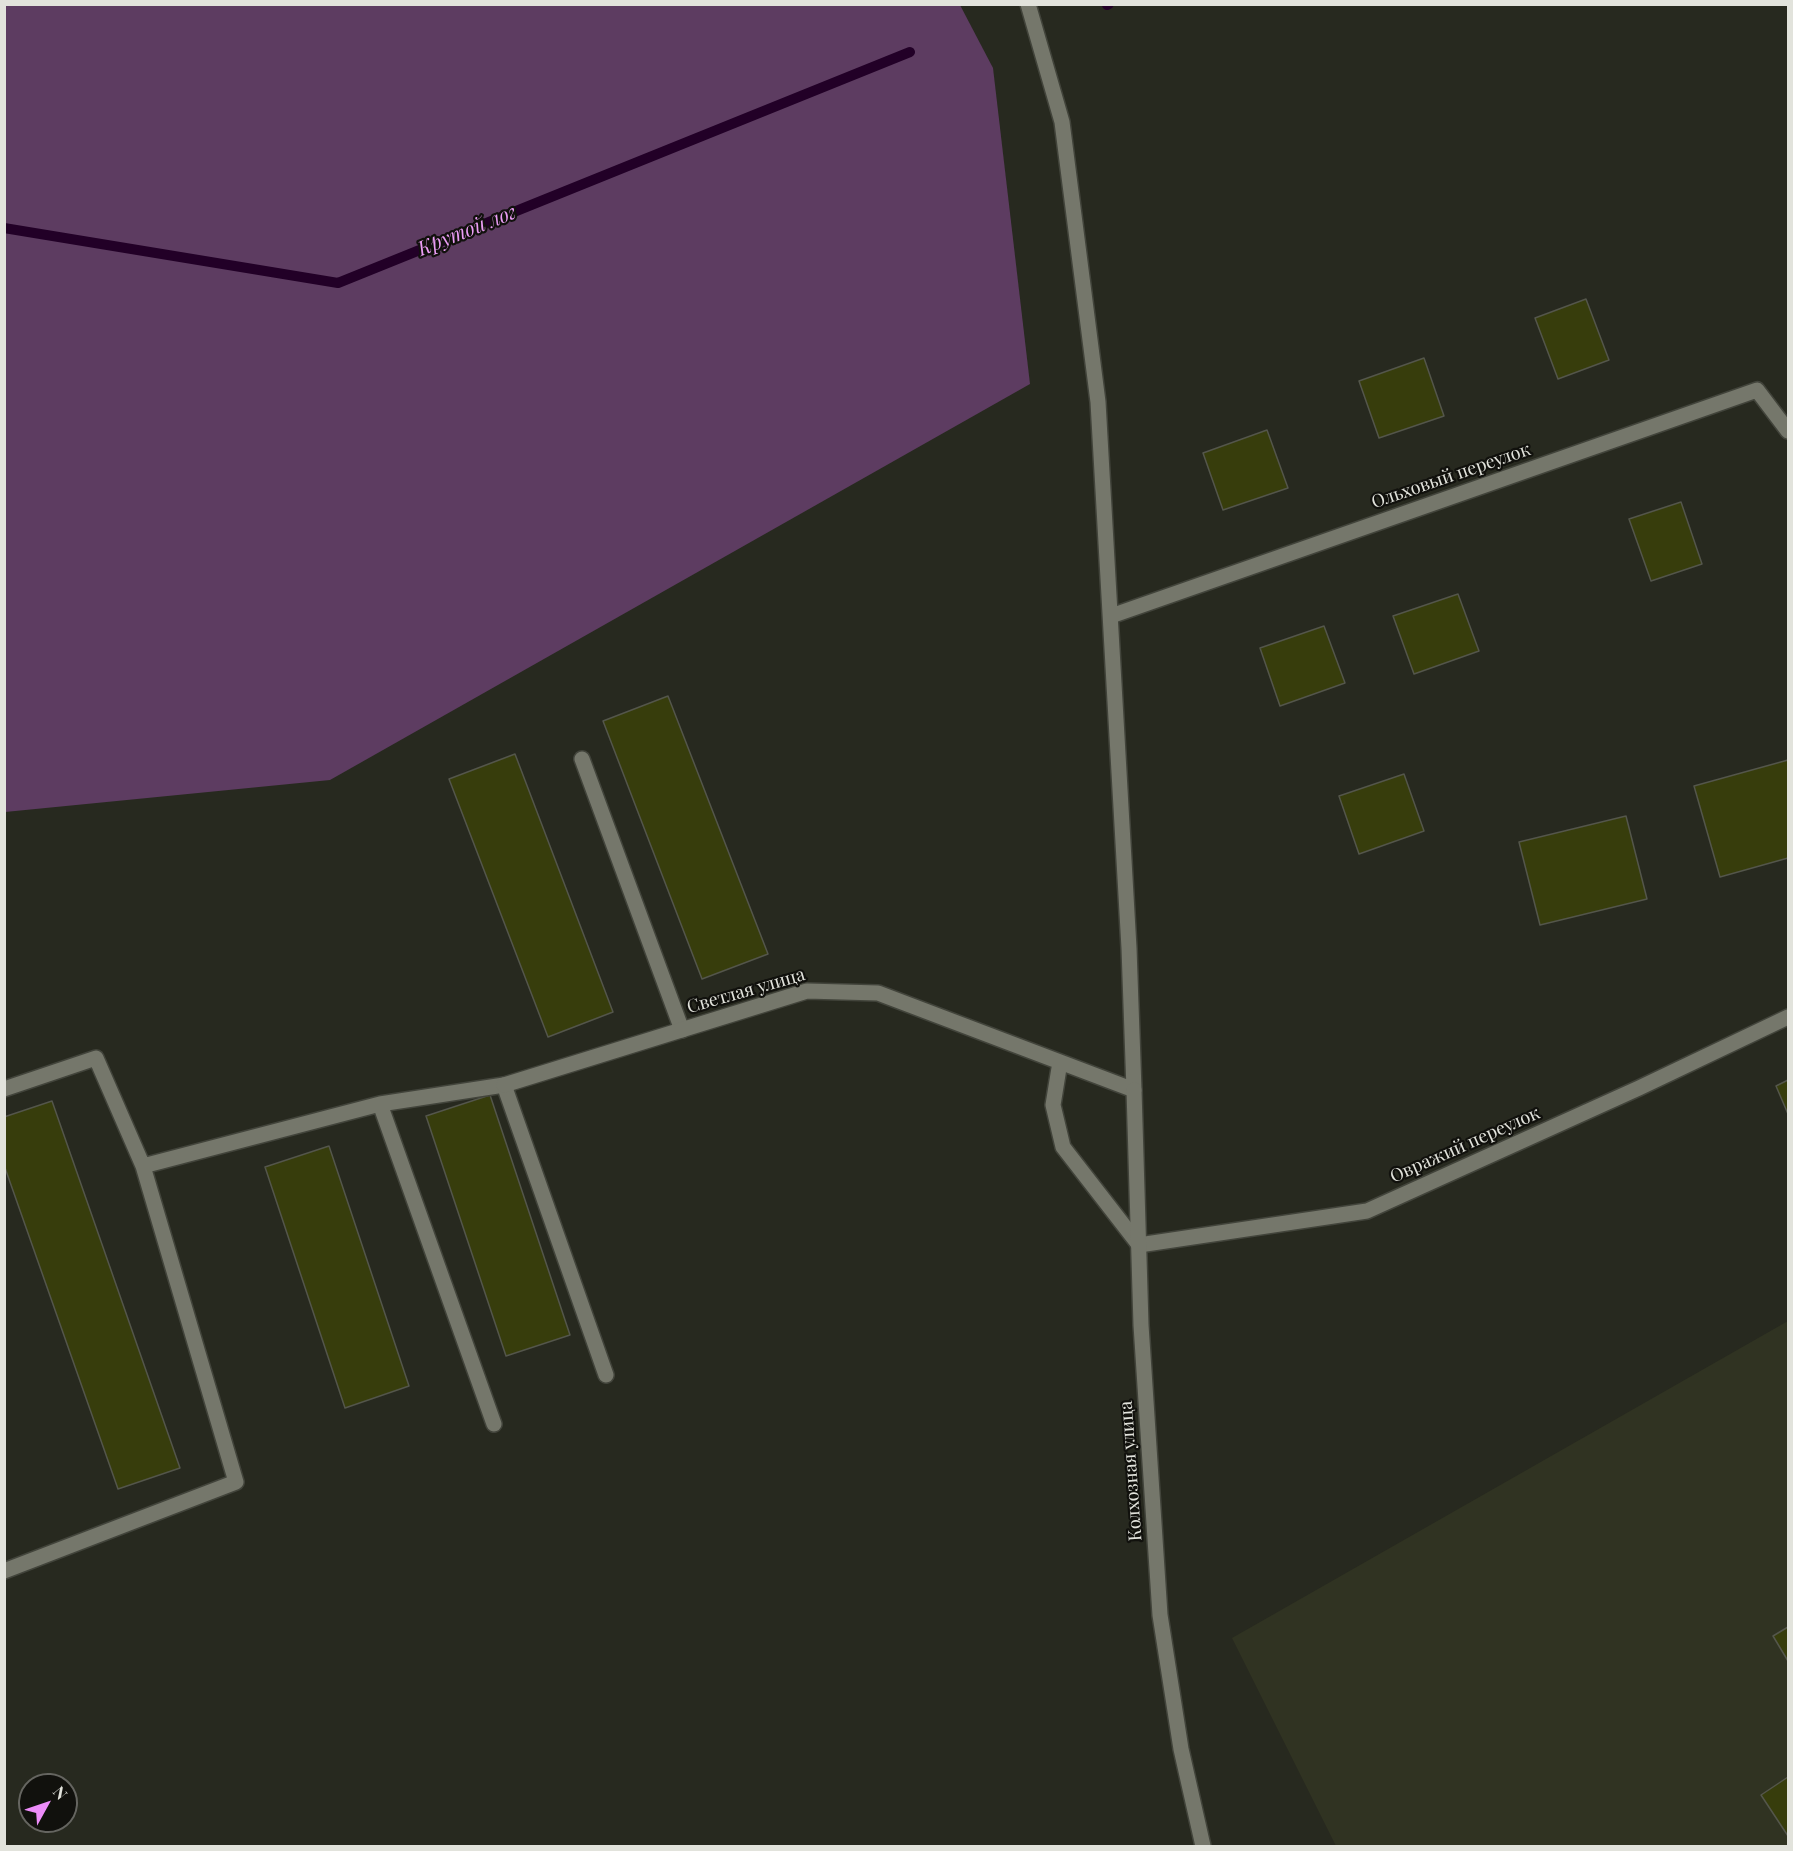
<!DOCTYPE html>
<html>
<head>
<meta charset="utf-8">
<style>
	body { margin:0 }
	#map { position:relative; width:1793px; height:1851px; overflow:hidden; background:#27291f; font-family:"Playfair Display",serif }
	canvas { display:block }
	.frame { position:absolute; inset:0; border:6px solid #e2e3dc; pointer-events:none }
	.north { position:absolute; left:18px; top:1773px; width:60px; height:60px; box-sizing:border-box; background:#11110d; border:2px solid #656560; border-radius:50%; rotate:50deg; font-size:16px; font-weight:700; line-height:24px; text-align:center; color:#e2e3dc }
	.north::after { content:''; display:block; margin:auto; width:21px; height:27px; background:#ed8cf9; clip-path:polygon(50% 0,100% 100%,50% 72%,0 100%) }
</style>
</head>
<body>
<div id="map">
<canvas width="1793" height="1851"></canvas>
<div class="frame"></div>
<div class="north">N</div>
</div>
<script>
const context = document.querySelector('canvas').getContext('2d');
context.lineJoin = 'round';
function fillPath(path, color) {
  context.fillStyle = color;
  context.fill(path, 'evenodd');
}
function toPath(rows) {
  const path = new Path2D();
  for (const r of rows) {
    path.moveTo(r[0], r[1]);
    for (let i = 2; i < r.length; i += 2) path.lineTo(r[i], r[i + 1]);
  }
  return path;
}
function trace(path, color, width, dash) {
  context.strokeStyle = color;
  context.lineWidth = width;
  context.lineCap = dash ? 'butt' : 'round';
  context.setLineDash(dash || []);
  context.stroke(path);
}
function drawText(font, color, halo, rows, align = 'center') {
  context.font = font + ' "Playfair Display",serif';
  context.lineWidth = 4.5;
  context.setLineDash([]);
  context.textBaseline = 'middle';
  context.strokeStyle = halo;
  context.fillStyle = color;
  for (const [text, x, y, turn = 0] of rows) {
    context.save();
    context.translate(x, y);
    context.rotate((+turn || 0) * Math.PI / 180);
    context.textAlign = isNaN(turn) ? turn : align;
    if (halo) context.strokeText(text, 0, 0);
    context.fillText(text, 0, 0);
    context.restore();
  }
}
fillPath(toPath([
	[1788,1321,1788,1846,1336,1846,1232,1638]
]), '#303322');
fillPath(toPath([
	[5,4,960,5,993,68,1030,384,330,780,5,812]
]), '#5d3c61');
trace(toPath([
	[1107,5,1109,4],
	[4,228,338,283,910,52]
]), '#220027', 10);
const building = toPath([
	[1586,299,1609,360,1558,379,1535,318,1586,299],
	[1424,358,1444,416,1379,438,1359,381,1424,358],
	[1267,430,1288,488,1223,510,1203,453,1267,430],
	[1681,502,1702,564,1651,581,1629,519,1681,502],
	[1458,594,1479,651,1414,674,1393,616,1458,594],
	[1324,626,1345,683,1280,706,1260,648,1324,626],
	[668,696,768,954,702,979,603,721,668,696],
	[515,754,613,1012,548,1037,449,779,515,754],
	[1788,760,1788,858,1720,877,1694,786,1788,760],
	[1404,774,1424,831,1359,854,1339,796,1404,774],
	[1626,816,1647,899,1540,925,1519,842,1626,816],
	[1788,1080,1788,1114,1776,1086,1788,1080],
	[490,1095,570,1335,506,1356,426,1116,490,1095],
	[52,1101,180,1468,118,1489,4,1165,4,1117,52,1101],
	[329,1146,409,1386,345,1408,265,1167,329,1146],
	[1788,1627,1788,1661,1773,1636,1788,1627],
	[1788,1777,1788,1836,1761,1795,1788,1777]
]);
fillPath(building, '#373d0c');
trace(building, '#54564b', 1.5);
const service = toPath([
	[582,759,682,1030],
	[4,1089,96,1058,143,1166],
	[380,1104,494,1424],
	[4,1571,236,1482,143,1166,380,1104,504,1085,606,1375]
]);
const minor = toPath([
	[1111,616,1757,390,1788,431],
	[1060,1062,1053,1105,1063,1147,1139,1245,1367,1211,1639,1088,1788,1017],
	[504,1085,807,991,878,993,1134,1090,1129,948,1098,402,1062,122,1028,4]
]);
const tertiary = toPath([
	[1134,1090,1141,1325,1160,1615,1181,1749,1203,1846]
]);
trace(service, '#42443b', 18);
trace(minor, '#42443b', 18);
trace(tertiary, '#42443b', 18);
trace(service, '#75776b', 15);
trace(minor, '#75776b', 15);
trace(tertiary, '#75776b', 15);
drawText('18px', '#e2e3dc', '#11110d', [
	["Ольховый переулок",1451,476,-19],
	["Светлая улица",746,991,-16],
	["Овражий переулок",1465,1145,-24],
	["Колхозная улица",1131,1471,-94]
]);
drawText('italic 20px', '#eb9df5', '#11110d', [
	["Крутой лог",467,231,-22]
]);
</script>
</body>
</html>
